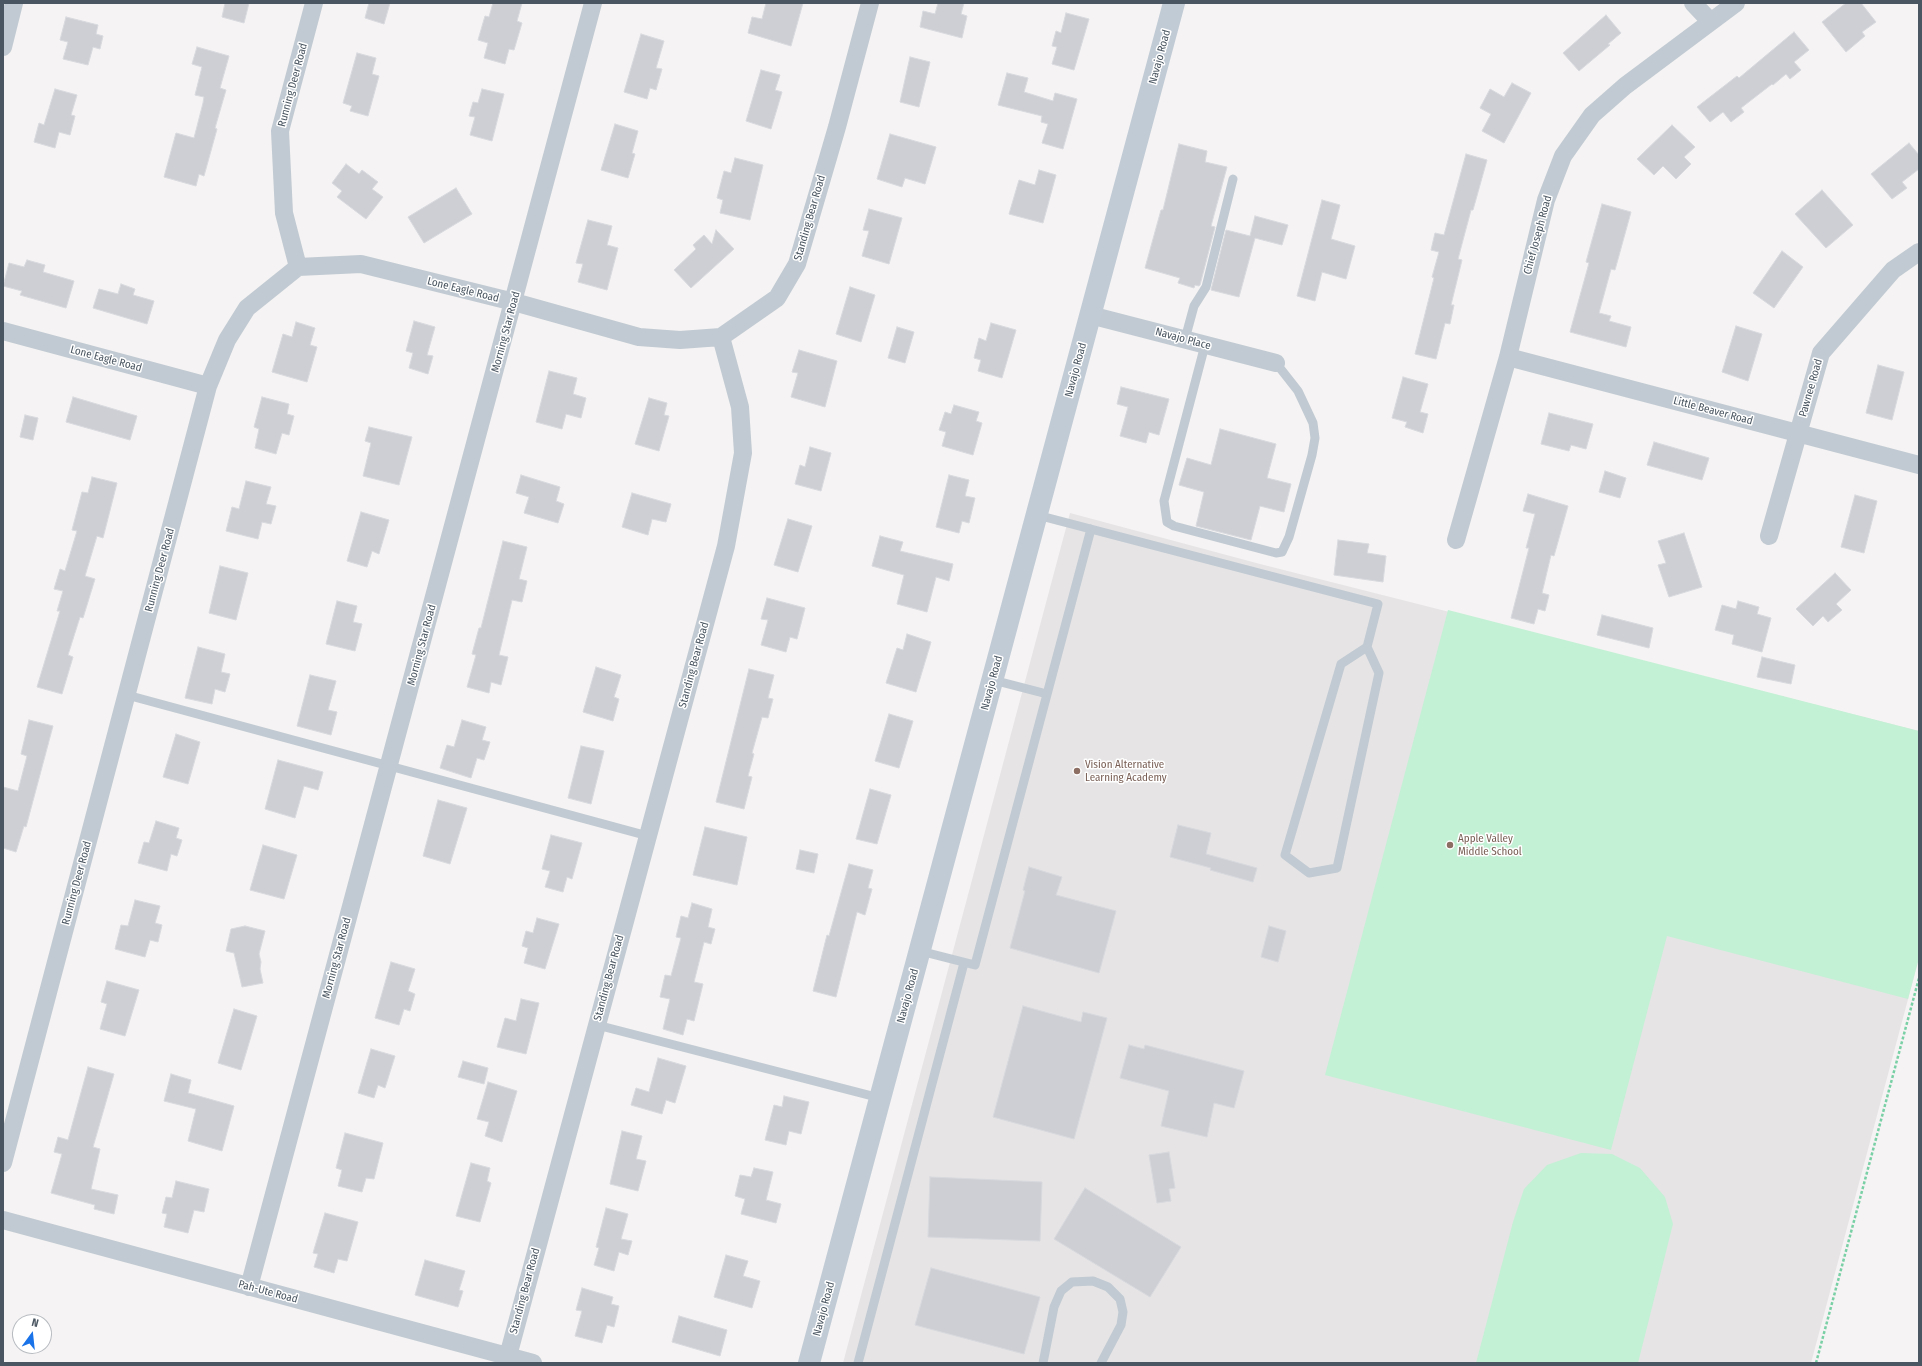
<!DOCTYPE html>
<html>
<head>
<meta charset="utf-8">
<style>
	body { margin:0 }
	#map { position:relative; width:1922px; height:1366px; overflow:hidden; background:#f5f3f3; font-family:"Fira Sans Condensed",sans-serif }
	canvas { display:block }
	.frame { position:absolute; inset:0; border:4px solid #4a5661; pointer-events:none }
	.north { position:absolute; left:12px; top:1314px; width:40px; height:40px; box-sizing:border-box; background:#fff; border:1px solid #b7bbc0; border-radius:50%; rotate:15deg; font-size:11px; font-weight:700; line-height:16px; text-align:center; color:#4a5661 }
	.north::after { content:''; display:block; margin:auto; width:14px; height:18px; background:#1a73e8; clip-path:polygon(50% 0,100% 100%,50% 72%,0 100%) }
</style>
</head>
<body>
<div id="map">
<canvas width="1922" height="1366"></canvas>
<div class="frame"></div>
<div class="north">N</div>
</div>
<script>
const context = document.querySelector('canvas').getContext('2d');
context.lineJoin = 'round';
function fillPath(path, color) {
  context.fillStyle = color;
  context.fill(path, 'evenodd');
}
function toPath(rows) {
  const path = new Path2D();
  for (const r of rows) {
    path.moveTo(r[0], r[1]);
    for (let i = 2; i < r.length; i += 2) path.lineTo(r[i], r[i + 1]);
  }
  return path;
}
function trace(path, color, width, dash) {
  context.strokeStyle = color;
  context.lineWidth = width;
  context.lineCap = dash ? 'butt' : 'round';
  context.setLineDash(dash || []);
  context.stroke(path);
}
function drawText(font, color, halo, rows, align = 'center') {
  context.font = font + ' "Fira Sans Condensed",sans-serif';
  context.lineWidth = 3;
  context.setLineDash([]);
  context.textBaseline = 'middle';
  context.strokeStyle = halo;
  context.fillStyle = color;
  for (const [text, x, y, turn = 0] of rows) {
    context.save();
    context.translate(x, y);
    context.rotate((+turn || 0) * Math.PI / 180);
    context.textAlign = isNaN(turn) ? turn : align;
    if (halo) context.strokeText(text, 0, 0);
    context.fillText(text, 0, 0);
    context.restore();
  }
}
fillPath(toPath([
	[1070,513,1260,564,1919,731,1919,958,1811,1363,843,1363]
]), '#e6e4e5');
fillPath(toPath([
	[1448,610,1919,731,1919,958,1908,999,1667,936,1611,1150,1325,1075],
	[1581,1153,1612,1154,1640,1168,1665,1197,1673,1224,1638,1363,1476,1363,1513,1222,1524,1189,1547,1165]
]), '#c3f1d5');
const building = toPath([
	[225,3,249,3,244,23,222,17,225,3],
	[369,3,390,3,384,24,365,18,369,3],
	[493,3,522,3,517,21,522,23,514,50,509,49,505,64,484,58,488,43,478,40,485,16,489,17,493,3],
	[766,3,803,3,791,46,748,33,752,17,762,19,766,3],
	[938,3,964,3,961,14,967,16,962,38,920,27,923,11,935,14,938,3],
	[1846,3,1861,3,1876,22,1862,32,1865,36,1846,52,1822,22,1846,3],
	[1066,13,1089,19,1074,70,1052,64,1057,47,1052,46,1056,31,1061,33,1066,13],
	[1606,15,1621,33,1608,44,1610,45,1579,71,1563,53,1606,15],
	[66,17,98,25,96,34,103,36,100,49,93,47,88,65,63,59,68,42,60,40,66,17],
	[1794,32,1809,50,1794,62,1801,70,1790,79,1786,74,1773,85,1772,84,1741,108,1744,112,1731,122,1723,112,1710,122,1697,107,1737,76,1739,78,1794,32],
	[641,34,664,41,656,68,662,69,656,90,650,88,647,99,624,92,641,34],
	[197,47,229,56,220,88,226,90,215,128,217,129,204,176,199,174,196,186,164,177,176,133,194,138,203,103,204,97,195,95,202,67,192,64,197,47],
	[357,53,376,58,372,74,379,76,368,116,350,111,352,106,343,103,357,53],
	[910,57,930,62,919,107,900,102,910,57],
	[761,70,780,75,775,90,782,92,771,129,746,121,761,70],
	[1007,73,1028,78,1024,92,1053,101,1055,93,1077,99,1063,149,1042,143,1048,124,1041,122,1042,116,998,105,1007,73],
	[1512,83,1531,93,1504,143,1482,131,1491,114,1480,108,1490,89,1504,97,1512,83],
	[55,89,77,95,71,115,75,116,70,135,59,132,55,148,34,142,39,123,44,125,55,89],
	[482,89,504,94,492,141,470,135,475,117,469,116,473,102,478,103,482,89],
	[615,124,638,131,632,153,635,154,628,178,601,170,615,124],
	[1672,125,1695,147,1684,157,1691,164,1676,179,1663,166,1654,175,1637,159,1672,125],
	[890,134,936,147,925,184,905,178,902,187,877,179,890,134],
	[1909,143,1919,155,1919,169,1902,182,1907,188,1892,199,1871,174,1909,143],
	[1179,144,1207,151,1205,162,1227,167,1211,226,1215,227,1200,285,1199,286,1195,285,1194,288,1178,283,1180,278,1145,268,1161,210,1163,210,1179,144],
	[1466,154,1487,160,1473,210,1471,210,1458,259,1462,260,1451,305,1454,305,1450,324,1445,323,1436,359,1415,354,1434,278,1432,277,1439,252,1431,250,1435,233,1444,235,1466,154],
	[735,158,763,165,750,220,720,213,723,200,717,198,724,171,731,173,735,158],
	[346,164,359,174,362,170,378,182,372,189,383,197,366,219,337,197,342,191,332,183,346,164],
	[1039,170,1056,175,1043,223,1009,214,1019,180,1035,185,1039,170],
	[456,188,472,214,424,243,408,217,456,188],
	[1822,190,1853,225,1826,248,1795,214,1822,190],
	[1322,200,1340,205,1331,239,1355,246,1346,279,1322,272,1315,301,1297,296,1322,200],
	[1602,204,1631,212,1615,270,1611,269,1599,313,1611,316,1609,321,1631,327,1626,347,1570,332,1589,263,1586,262,1602,204],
	[869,209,902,218,889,264,862,256,869,231,863,230,869,209],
	[1255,216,1288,225,1282,245,1255,238,1239,297,1211,290,1226,230,1250,236,1255,216],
	[588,220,612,226,607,245,618,248,607,290,578,282,583,264,576,263,588,220],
	[716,230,734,249,691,288,674,270,696,249,693,245,704,235,712,244,716,230],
	[1782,251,1803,267,1774,308,1753,293,1782,251],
	[27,260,45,265,43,272,74,281,66,308,20,295,22,291,3,286,9,263,24,267,27,260],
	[121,284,135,289,133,295,154,301,147,324,93,308,99,289,118,294,121,284],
	[850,287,875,295,861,342,836,334,850,287],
	[414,321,435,327,427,355,433,356,428,374,409,368,413,353,406,351,414,321],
	[296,322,315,328,310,345,317,347,307,382,272,372,283,334,292,337,296,322],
	[991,323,1016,330,1002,378,978,371,981,360,974,358,979,338,986,341,991,323],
	[1736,326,1762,334,1748,381,1722,372,1736,326],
	[897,327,914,332,905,363,888,358,897,327],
	[799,350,837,361,825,407,791,397,798,373,792,372,799,350],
	[1878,365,1904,372,1892,420,1866,413,1878,365],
	[549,371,577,378,573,394,586,398,581,418,566,414,562,429,536,422,549,371],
	[1403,377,1428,384,1420,412,1428,414,1423,433,1405,427,1407,422,1392,418,1403,377],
	[1121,387,1169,399,1159,435,1149,432,1146,443,1120,436,1128,407,1117,404,1121,387],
	[73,397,137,416,130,440,66,422,73,397],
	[262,397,289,404,287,414,294,416,289,435,282,433,276,454,255,448,259,429,254,427,262,397],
	[649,398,667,403,664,415,669,416,659,451,635,444,649,398],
	[954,405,979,412,976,421,982,423,973,455,942,446,946,432,939,430,945,412,951,414,954,405],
	[1549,413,1593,424,1586,449,1571,445,1569,451,1541,444,1549,413],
	[25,415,38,418,33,440,20,437,25,415],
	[369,427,412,437,399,485,363,476,371,443,365,441,369,427],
	[1220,429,1276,444,1267,478,1291,484,1284,512,1260,506,1251,540,1196,526,1204,492,1179,485,1187,458,1211,465,1220,429],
	[1654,442,1709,458,1702,480,1647,465,1654,442],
	[810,447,831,453,821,491,795,484,800,465,805,467,810,447],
	[1605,471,1626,478,1620,498,1599,492,1605,471],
	[521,475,560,487,556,501,564,504,558,523,524,513,529,497,516,493,521,475],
	[949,475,969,480,965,496,975,498,969,523,962,521,959,533,936,527,949,475],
	[92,477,117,483,103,538,97,536,85,576,95,579,83,618,80,617,68,655,73,657,62,694,37,687,60,611,57,611,63,591,54,589,60,569,65,571,77,531,72,530,82,492,88,493,92,477],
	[246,481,271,487,266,504,276,506,271,524,262,522,258,539,226,531,232,507,239,509,246,481],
	[632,493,671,504,666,522,652,519,648,535,622,527,632,493],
	[1528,494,1568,506,1554,556,1551,555,1542,593,1549,595,1545,611,1538,609,1534,624,1511,618,1529,548,1526,548,1535,514,1523,511,1528,494],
	[1855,495,1877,501,1864,553,1841,547,1855,495],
	[361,512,389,520,379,554,372,551,367,567,347,561,361,512],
	[788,519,812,526,798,572,774,565,788,519],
	[1684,533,1702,587,1669,597,1658,565,1666,563,1658,541,1684,533],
	[880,536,903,542,900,551,953,564,949,581,936,577,927,612,897,604,904,575,872,566,880,536],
	[1338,540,1369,544,1367,553,1386,556,1383,582,1334,575,1338,540],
	[503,541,527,547,519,579,527,581,522,602,512,600,504,634,499,655,508,657,501,685,491,682,489,693,467,687,476,655,472,654,479,628,481,628,503,541],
	[220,566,248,573,236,620,209,613,220,566],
	[1835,573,1851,590,1836,604,1842,610,1828,622,1823,616,1813,626,1796,609,1835,573],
	[767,598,805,608,797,639,790,637,786,652,761,645,768,620,761,619,767,598],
	[337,601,357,606,353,622,362,624,355,651,326,644,337,601],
	[1738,601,1759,607,1757,614,1771,618,1762,652,1732,644,1734,635,1715,630,1722,605,1736,609,1738,601],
	[1602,615,1653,628,1649,648,1597,635,1602,615],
	[907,634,931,642,916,692,886,683,897,648,903,650,907,634],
	[198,647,225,654,221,672,230,674,225,692,215,689,212,704,185,698,198,647],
	[1762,657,1795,665,1791,684,1757,677,1762,657],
	[596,667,621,675,614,697,619,699,613,721,583,712,596,667],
	[749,669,774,675,768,698,773,699,768,718,762,717,752,753,754,754,748,776,752,777,744,809,716,802,749,669],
	[310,675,336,681,328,710,337,712,331,735,297,726,310,675],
	[889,714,913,721,899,768,875,761,889,714],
	[29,720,53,726,26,827,24,826,16,852,3,848,3,787,18,791,27,756,21,754,29,720],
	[462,720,486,727,482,740,490,742,484,760,477,758,471,778,440,768,447,745,454,747,462,720],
	[176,734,200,742,188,784,163,777,176,734],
	[581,746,604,751,591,804,568,798,581,746],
	[278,760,323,772,318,790,304,786,295,818,265,809,278,760],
	[870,789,891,795,877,844,856,839,870,789],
	[438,800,467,808,450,864,423,856,438,800],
	[156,821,179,828,176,838,182,840,177,856,171,854,167,871,138,863,144,842,149,843,156,821],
	[1178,825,1211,833,1206,854,1257,868,1253,882,1210,870,1211,868,1170,857,1178,825],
	[705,827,747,837,737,885,693,875,705,827],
	[551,835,582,843,572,879,567,877,563,892,545,887,550,871,542,869,551,835],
	[263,845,297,855,284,899,250,890,263,845],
	[800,850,818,854,814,873,796,869,800,850],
	[849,864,873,870,868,888,872,889,865,915,857,912,836,997,813,991,827,935,829,936,849,864],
	[1029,867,1062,877,1056,895,1116,911,1099,973,1010,948,1025,891,1023,890,1029,867],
	[135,900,160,906,155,923,162,925,158,942,150,940,145,957,115,949,121,925,128,926,135,900],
	[692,903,712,909,708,927,715,929,711,944,704,942,694,982,703,984,694,1021,687,1019,683,1035,663,1029,670,999,660,997,665,975,671,976,681,938,676,937,681,916,688,918,692,903],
	[537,918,559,924,545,969,524,963,528,948,522,946,526,931,533,933,537,918],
	[245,926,265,931,259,954,261,962,260,969,263,983,242,987,234,953,226,951,231,929,245,926],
	[1269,926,1286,931,1278,962,1261,957,1269,926],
	[391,962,415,969,408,991,415,994,410,1011,404,1009,399,1025,375,1018,391,962],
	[107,981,139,990,125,1036,100,1029,107,1004,101,1002,107,981],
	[521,999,539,1003,526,1054,497,1047,505,1018,516,1021,521,999],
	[1023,1006,1081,1022,1083,1012,1107,1018,1074,1139,993,1117,1023,1006],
	[234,1009,257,1016,241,1070,218,1063,234,1009],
	[1129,1045,1144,1049,1145,1045,1244,1071,1234,1108,1214,1103,1207,1137,1161,1126,1169,1091,1120,1078,1129,1045],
	[371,1049,395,1056,385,1088,378,1085,374,1098,358,1093,371,1049],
	[658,1058,686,1066,675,1103,666,1100,662,1114,631,1105,636,1088,649,1092,658,1058],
	[463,1061,488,1068,484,1084,458,1077,463,1061],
	[88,1067,114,1074,93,1147,100,1149,91,1189,118,1195,114,1214,94,1209,95,1205,51,1193,62,1154,54,1152,58,1137,68,1140,88,1067],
	[171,1074,191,1080,188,1093,234,1106,222,1151,188,1141,196,1109,164,1101,171,1074],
	[488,1082,517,1091,502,1142,485,1136,489,1122,477,1119,488,1082],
	[784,1096,809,1102,801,1134,789,1131,786,1145,765,1140,774,1105,782,1107,784,1096],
	[622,1131,642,1136,636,1159,646,1161,638,1191,610,1184,622,1131],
	[345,1133,383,1143,374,1179,366,1178,362,1192,338,1186,342,1170,336,1168,345,1133],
	[1169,1152,1175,1188,1169,1189,1171,1201,1157,1203,1149,1155,1169,1152],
	[471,1163,490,1168,487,1181,491,1183,480,1222,456,1216,471,1163],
	[754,1168,773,1172,766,1200,781,1204,776,1223,741,1214,745,1199,735,1196,740,1175,751,1177,754,1168],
	[930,1177,1042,1182,1040,1241,928,1237,930,1177],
	[176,1181,209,1189,204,1212,194,1210,188,1233,164,1227,167,1214,162,1213,166,1197,172,1198,176,1181],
	[1085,1188,1181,1247,1150,1297,1054,1239,1085,1188],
	[606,1208,628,1214,621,1239,632,1241,628,1255,619,1252,614,1271,594,1265,599,1248,596,1247,606,1208],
	[325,1213,358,1222,347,1261,338,1259,334,1273,314,1267,318,1254,313,1253,325,1213],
	[726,1255,748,1261,743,1276,760,1281,752,1308,714,1297,726,1255],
	[425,1260,465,1271,459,1290,463,1291,458,1307,415,1295,425,1260],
	[931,1268,1040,1297,1024,1354,915,1325,931,1268],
	[582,1288,613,1297,611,1304,619,1306,614,1327,607,1325,602,1343,575,1336,582,1311,576,1310,582,1288],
	[679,1316,727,1330,720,1356,672,1342,679,1316]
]);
fillPath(building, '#cdcfd5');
trace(building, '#d7d9de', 1);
trace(toPath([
	[1816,1363,1919,978]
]), '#7ad0a6', 2.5, [3, 2]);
trace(toPath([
	[1185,339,1194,306,1206,287,1233,179],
	[1205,345,1164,501,1167,522,1174,526,1276,553,1282,552,1289,537,1312,455,1315,438,1313,423,1298,391,1276,363],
	[1037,515,1378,604,1367,647,1341,664,1285,855,1309,873,1337,868,1379,673,1367,647],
	[993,680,1047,694],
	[127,695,648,836],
	[920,951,975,965,1091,529],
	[597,1025,880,1098],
	[858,1363,964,963],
	[1043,1363,1054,1307,1061,1291,1072,1282,1093,1281,1108,1287,1120,1299,1123,1312,1121,1325,1101,1363]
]), '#c1cad2', 9);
trace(toPath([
	[1693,3,1710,21],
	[3,47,14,3],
	[298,267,361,264,514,302,639,337,680,340,721,337],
	[298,267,284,213,280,131,314,3],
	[1090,315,1276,363],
	[3,331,208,386],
	[721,337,777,298,797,264,837,127,870,3],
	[1508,357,1919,465],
	[1769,536,1821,353,1893,270,1919,252],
	[1456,540,1508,357,1546,200,1563,156,1592,115,1625,86,1736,3],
	[3,1163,208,386,227,340,247,308,298,267],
	[3,1220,533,1363],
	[249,1287,593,3],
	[508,1356,726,546,743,453,740,407,721,337]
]), '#c1cad2', 18);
trace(toPath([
	[809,1363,1174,3]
]), '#c1cbd6', 22);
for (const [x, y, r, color] of [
	[1077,771,4,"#8d6e63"],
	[1450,845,4,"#8d6e63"]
]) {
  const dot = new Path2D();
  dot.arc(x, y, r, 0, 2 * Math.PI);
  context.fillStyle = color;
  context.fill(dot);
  trace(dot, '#fff', 1.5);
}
drawText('11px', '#4a5661', '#fff', [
	["Navajo Road",1160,57,-75],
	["Running Deer Road",293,85,-75],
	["Standing Bear Road",810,218,-74],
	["Chief Joseph Road",1538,235,-75],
	["Lone Eagle Road",463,290,14],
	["Morning Star Road",506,332,-75],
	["Navajo Place",1183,339,15],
	["Lone Eagle Road",106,359,15],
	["Navajo Road",1076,370,-75],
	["Pawnee Road",1811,388,-74],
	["Little Beaver Road",1713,411,15],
	["Running Deer Road",160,570,-75],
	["Morning Star Road",422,645,-75],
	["Standing Bear Road",694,665,-75],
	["Navajo Road",992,683,-75],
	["Running Deer Road",77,883,-75],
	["Morning Star Road",337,958,-75],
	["Standing Bear Road",609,978,-75],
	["Navajo Road",908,996,-75],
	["Standing Bear Road",525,1291,-75],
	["Pah-Ute Road",268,1292,15],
	["Navajo Road",824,1309,-75]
]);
drawText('11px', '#785e54', '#fff', [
	["Vision Alternative",1085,765],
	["Learning Academy",1085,778],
	["Apple Valley",1458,839],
	["Middle School",1458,852]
], 'left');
</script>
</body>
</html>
